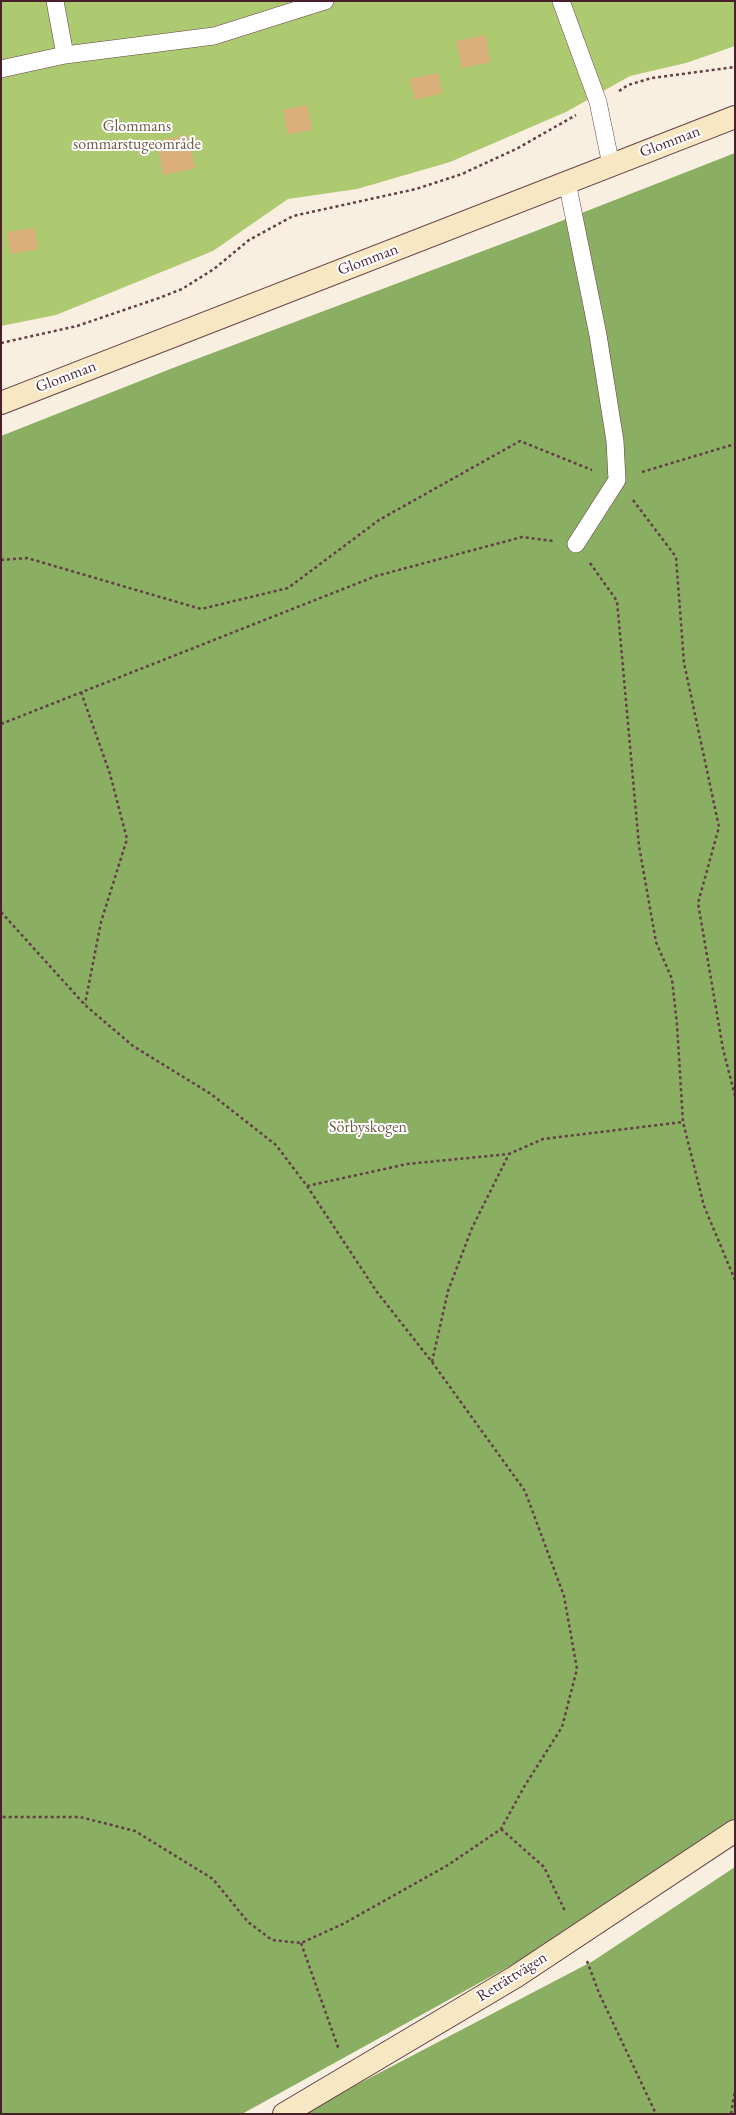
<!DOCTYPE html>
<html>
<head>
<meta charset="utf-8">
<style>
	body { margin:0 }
	#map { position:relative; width:736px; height:2115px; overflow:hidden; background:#f8efe1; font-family:"EB Garamond",serif }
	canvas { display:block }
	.frame { position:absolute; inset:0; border:2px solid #4a1f2b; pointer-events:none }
</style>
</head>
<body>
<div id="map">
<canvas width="736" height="2115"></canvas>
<div class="frame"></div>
</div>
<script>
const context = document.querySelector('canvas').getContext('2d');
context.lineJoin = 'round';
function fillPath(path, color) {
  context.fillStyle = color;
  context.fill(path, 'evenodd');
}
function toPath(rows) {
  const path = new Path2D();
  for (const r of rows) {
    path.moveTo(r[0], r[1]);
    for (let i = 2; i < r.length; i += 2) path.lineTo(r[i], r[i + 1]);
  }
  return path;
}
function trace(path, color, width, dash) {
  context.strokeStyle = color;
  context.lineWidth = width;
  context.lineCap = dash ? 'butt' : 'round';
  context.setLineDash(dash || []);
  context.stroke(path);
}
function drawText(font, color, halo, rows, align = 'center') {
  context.font = font + ' "EB Garamond",serif';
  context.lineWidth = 4;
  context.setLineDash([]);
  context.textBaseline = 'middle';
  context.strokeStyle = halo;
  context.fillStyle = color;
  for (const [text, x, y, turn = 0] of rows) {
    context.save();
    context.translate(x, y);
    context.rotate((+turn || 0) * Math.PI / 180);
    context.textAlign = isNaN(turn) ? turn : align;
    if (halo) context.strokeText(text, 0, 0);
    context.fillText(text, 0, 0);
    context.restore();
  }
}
fillPath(toPath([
	[1,1,735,1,735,46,686,63,630,76,566,112,450,162,357,189,288,199,213,251,56,315,1,326]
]), '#aeca70');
fillPath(toPath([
	[735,153,735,1819,575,1930,242,2114,1,2114,1,436,178,366,528,234],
	[735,1867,735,2114,305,2114,358,2084,593,1961]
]), '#8aae62');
fillPath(toPath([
	[485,35,490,62,462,68,456,41],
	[438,73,442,93,415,100,410,79],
	[307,105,312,130,288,134,283,110],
	[188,135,195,168,163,175,157,141],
	[34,228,38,249,11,254,7,232]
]), '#dcb07d');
const lane = toPath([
	[55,1,65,55],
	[561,1,598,102,611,165],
	[1,69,65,55,214,36,325,1],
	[567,182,598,335,615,441,617,480,576,544]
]);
const secondary = toPath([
	[1,403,735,117],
	[284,2114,515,1977,735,1831]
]);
trace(lane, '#643e46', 18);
trace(secondary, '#643e46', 24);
trace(toPath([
	[619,91,628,85,652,78,735,67],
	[1,343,77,326,159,298,182,289,214,269,249,240,293,216,416,189,462,174,518,148,576,115],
	[642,472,735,444],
	[633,500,676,557,684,663,719,827,698,903,723,1049,735,1096],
	[1,560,27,558,201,609,288,588,379,520,520,441,592,470],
	[590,563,617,601,639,846,656,942,672,979,677,1025,683,1122,704,1206,735,1280],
	[81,692,110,774,127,839,101,922,85,1004],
	[1,724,376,576,522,537,553,541],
	[1,912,85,1005,133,1046,211,1094,276,1145,307,1186,377,1292,432,1362,525,1491,564,1596,577,1669,562,1727,524,1787,501,1829,448,1865,343,1924,301,1943,272,1940,248,1922,213,1879,135,1831,80,1817,1,1817],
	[307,1186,407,1164,509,1154,543,1139,683,1122],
	[432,1362,448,1291,472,1228,509,1154],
	[501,1829,544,1867,565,1911],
	[301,1943,339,2050],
	[587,1961,599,1993,656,2114],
	[731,2114,735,2091]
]), '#643e46', 2.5, [3, 3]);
trace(lane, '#fff', 17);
trace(secondary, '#f7e8c3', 22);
drawText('16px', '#6d5b43', '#fff', [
	["Glommans",137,127],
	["sommarstugeområde",137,145],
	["Sörbyskogen",368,1128]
]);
drawText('16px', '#4a1f2b', '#fff', [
	["Glomman",670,142,-21],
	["Glomman",368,260,-21],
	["Glomman",66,377,-21],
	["Reträttvägen",512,1977,-32]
]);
</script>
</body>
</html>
